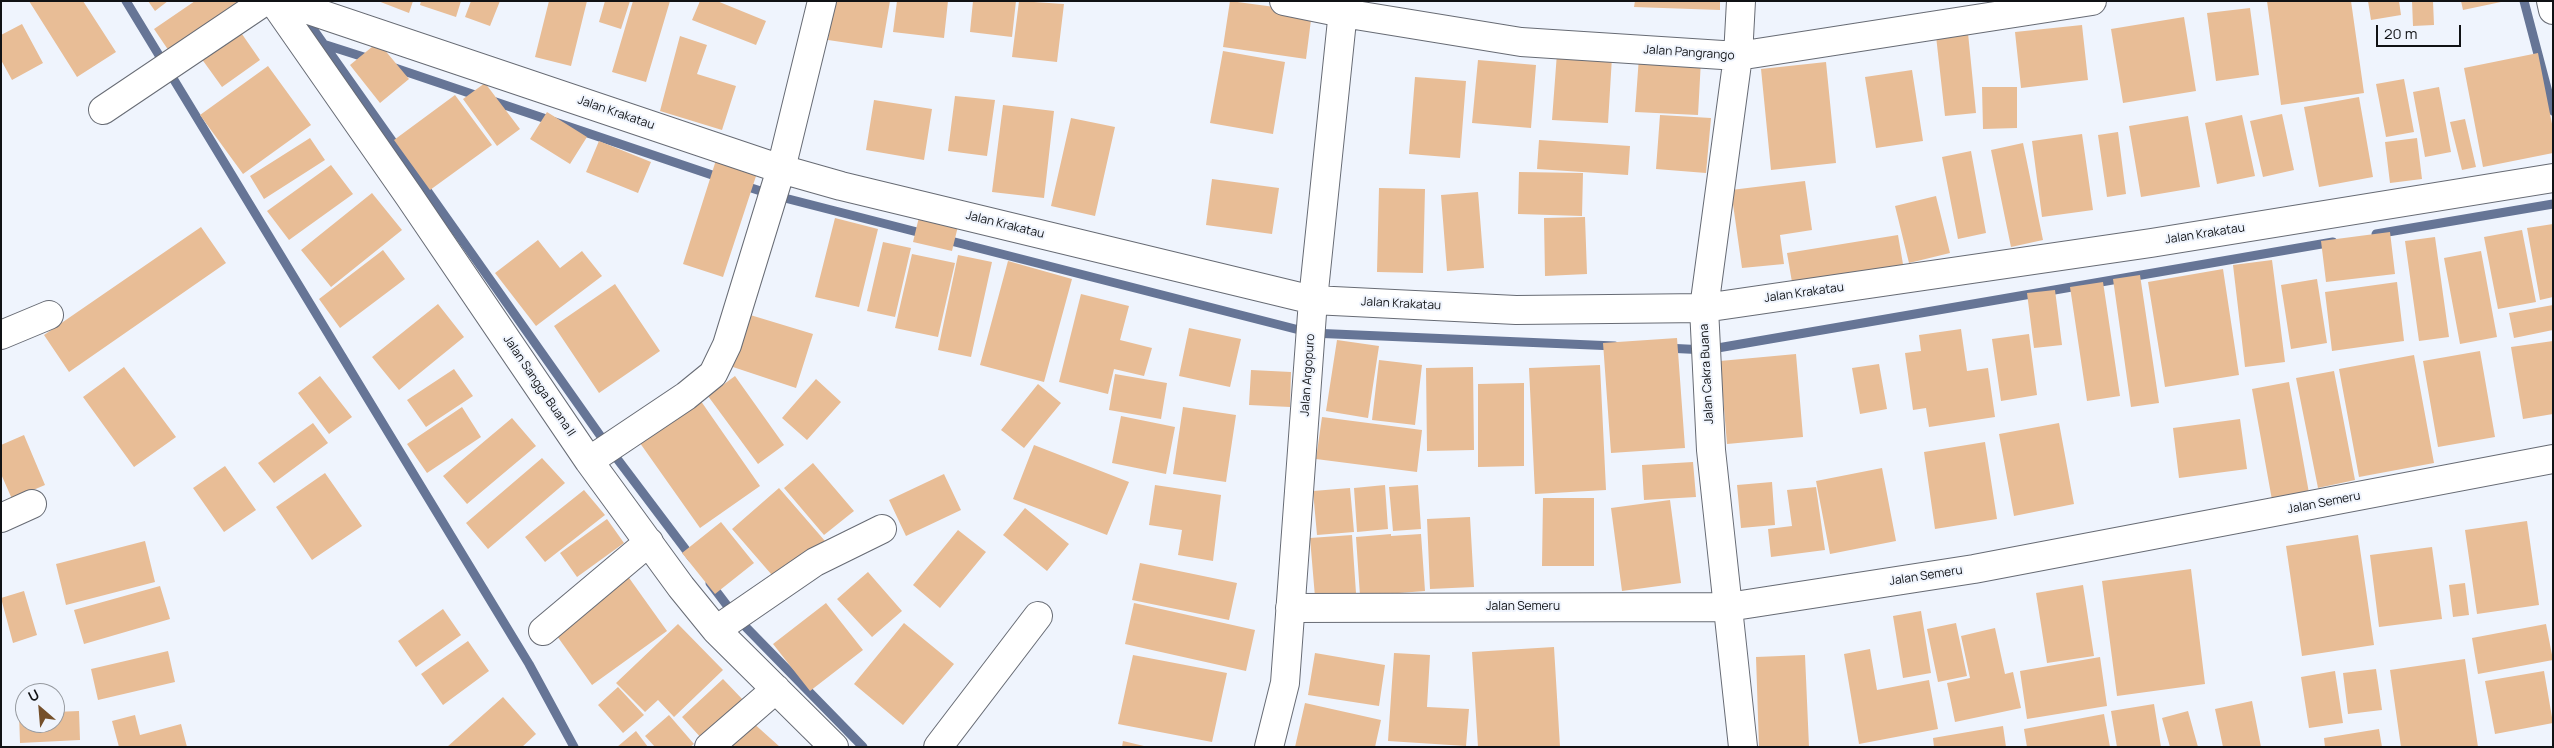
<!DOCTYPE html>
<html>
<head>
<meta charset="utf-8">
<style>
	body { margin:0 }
	#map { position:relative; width:2554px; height:748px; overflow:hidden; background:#eff4fd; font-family:Manrope,sans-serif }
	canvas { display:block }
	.frame { position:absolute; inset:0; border:2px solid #101215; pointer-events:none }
	.north { position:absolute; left:15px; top:683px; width:50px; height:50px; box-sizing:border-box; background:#eff4fd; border:1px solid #969aa0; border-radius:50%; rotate:333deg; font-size:14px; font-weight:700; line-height:20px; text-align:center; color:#101215 }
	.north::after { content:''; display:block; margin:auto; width:18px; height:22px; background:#75502b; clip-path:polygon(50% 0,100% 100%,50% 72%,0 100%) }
	.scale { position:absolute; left:2376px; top:25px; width:85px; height:22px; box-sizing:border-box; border:2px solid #101215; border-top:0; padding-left:6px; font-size:15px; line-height:18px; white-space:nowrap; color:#101215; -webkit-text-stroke:4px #eff4fd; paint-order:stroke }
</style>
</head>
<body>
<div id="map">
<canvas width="2554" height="748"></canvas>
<div class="frame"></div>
<div class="north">U</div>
<div class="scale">20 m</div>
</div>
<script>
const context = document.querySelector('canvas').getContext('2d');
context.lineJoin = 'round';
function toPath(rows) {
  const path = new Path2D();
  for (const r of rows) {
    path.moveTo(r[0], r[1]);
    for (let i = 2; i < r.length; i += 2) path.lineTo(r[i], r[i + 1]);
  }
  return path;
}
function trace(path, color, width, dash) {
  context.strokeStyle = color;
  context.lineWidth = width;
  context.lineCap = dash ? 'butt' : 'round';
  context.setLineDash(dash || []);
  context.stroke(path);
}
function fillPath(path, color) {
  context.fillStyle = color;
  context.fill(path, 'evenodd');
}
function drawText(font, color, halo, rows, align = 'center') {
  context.font = font + ' Manrope,sans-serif';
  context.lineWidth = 4;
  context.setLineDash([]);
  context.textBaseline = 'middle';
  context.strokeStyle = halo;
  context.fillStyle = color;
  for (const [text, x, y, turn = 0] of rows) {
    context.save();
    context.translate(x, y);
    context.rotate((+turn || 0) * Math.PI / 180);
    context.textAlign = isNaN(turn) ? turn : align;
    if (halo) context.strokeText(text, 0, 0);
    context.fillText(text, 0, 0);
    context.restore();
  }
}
trace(toPath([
	[126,1,529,664,574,747],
	[2524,1,2553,111],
	[304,16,609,448,692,558],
	[323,44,370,59],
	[392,67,721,178],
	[742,185,773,195,925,234],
	[2376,234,2553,204],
	[943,239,1311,333,1615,346],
	[1666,348,1706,350,2333,242],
	[710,583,735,616,863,747]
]), '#667596', 9);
fillPath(toPath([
	[29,1,83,1,116,52,77,77],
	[148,1,168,1,155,11],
	[195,1,236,1,242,10,173,57,154,29],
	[378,1,413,1,409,13],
	[421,1,461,1,456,17,420,5],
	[471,1,500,1,490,26,465,17],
	[549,1,587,1,571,66,535,57],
	[605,1,630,1,621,29,599,22],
	[633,1,670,1,646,82,612,72],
	[700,1,717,1,766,21,756,45,692,20],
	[834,1,890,1,882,48,828,40],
	[897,1,948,1,944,38,893,32],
	[973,1,1016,1,1012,37,970,32],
	[1019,1,1064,4,1057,62,1012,57],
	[1230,1,1312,12,1306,59,1223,47],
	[1635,1,1720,1,1720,10,1634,7],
	[2267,1,2351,1,2364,93,2281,105],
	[2368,1,2399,1,2401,15,2371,20],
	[2412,1,2433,1,2434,25,2413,26],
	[2461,1,2501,1,2501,2,2463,10],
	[2250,8,2259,75,2216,81,2207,13],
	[2184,17,2196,91,2123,103,2111,29],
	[22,24,43,63,12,80,1,60,1,35],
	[235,24,260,60,222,87,196,51],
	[2082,25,2088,80,2021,88,2015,32],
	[1968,33,1976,113,1945,116,1936,36],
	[680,36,707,45,697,74,736,86,722,130,660,111],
	[378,42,409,79,380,103,350,65],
	[1223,51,1285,62,1273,134,1210,123],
	[1557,53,1612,57,1608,123,1552,120],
	[2538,53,2553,129,2553,153,2483,167,2464,68],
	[1639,57,1701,60,1698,115,1635,112],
	[1478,60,1536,65,1531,128,1472,123],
	[1826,62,1836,163,1771,170,1761,69],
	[268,66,311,125,243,174,200,115],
	[1912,70,1923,141,1876,148,1865,77],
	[1415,77,1466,81,1460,158,1409,154],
	[2404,79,2414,132,2386,137,2376,84],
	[485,83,520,129,497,146,463,99],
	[1982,87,2017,87,2017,128,1983,129],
	[2439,87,2451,152,2425,157,2413,92],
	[455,95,492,145,430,190,394,140],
	[955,96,995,100,987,156,948,151],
	[2359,97,2373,177,2319,187,2304,107],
	[874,100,932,109,924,160,866,150],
	[1003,105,1054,111,1044,198,992,192],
	[547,112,587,137,570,164,530,139],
	[2282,114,2294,170,2263,177,2250,121],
	[1660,115,1711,118,1706,173,1656,169],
	[2242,115,2255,176,2217,184,2205,123],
	[2188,116,2200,187,2141,197,2129,126],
	[1071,118,1115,127,1095,216,1051,206],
	[2465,119,2476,167,2462,170,2450,122],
	[2118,132,2126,194,2107,197,2098,135],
	[2082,134,2093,210,2042,217,2032,141],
	[310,138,325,160,264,199,250,176],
	[2417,138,2422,179,2390,183,2385,142],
	[1539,140,1630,146,1628,175,1537,169],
	[599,141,651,162,638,193,586,172],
	[2023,143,2043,240,2011,247,1991,150],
	[1971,151,1986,233,1958,239,1942,157],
	[716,160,757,173,723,277,683,264],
	[331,165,353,194,289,240,267,211],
	[1519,172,1583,173,1582,216,1518,214],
	[1212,179,1279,188,1272,234,1206,225],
	[1805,181,1812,230,1780,235,1784,264,1742,268,1731,190],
	[1379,188,1425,189,1423,273,1377,272],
	[1478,192,1484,268,1447,271,1441,195],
	[372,193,402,230,331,287,301,250],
	[1936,196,1950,253,1909,263,1895,206],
	[919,217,958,226,952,251,913,242],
	[1585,217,1587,274,1545,276,1544,218],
	[835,218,878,229,859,307,815,297],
	[2553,224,2553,297,2540,300,2527,228],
	[201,227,226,263,69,372,44,335],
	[2522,230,2536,302,2498,309,2484,237],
	[2390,232,2395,274,2326,282,2321,241],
	[1898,235,1904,270,1793,288,1787,253],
	[2435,237,2449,337,2419,341,2405,241],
	[538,240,560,268,582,251,602,276,536,326,495,273],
	[883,242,911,248,895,317,867,311],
	[383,250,405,279,340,328,319,299],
	[2481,251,2497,337,2460,344,2444,258],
	[912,254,955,263,938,337,895,328],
	[958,255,992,262,971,357,938,350],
	[2272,260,2285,362,2245,367,2233,265],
	[1008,261,1072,279,1044,382,980,365],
	[2223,269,2239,375,2165,387,2148,282],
	[2140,275,2159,403,2131,407,2113,279],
	[2317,279,2327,343,2291,349,2281,285],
	[2103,282,2120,396,2087,401,2070,287],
	[2397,282,2404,341,2332,351,2325,292],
	[615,284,660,351,599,393,554,326],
	[2055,290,2062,345,2034,348,2027,293],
	[1081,294,1129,306,1120,340,1152,348,1144,376,1114,369,1108,394,1059,382],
	[438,304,464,337,399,390,372,357],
	[2553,305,2553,330,2514,338,2509,313],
	[747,314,813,334,796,388,730,366],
	[1189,328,1241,339,1230,387,1179,376],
	[1961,329,1967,371,1988,368,1995,417,1929,427,1926,408,1913,410,1905,353,1921,351,1919,335],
	[2029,334,2037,395,2001,401,1992,339],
	[1677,338,1685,448,1611,453,1603,343],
	[1337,340,1379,346,1368,418,1326,411],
	[2553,341,2553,414,2523,419,2511,347],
	[2480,351,2495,437,2438,447,2423,361],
	[1796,354,1803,437,1727,444,1720,361],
	[2414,355,2434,463,2359,477,2339,369],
	[1379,360,1422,365,1415,425,1372,420],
	[1879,364,1887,409,1860,414,1852,368],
	[1600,365,1606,490,1535,494,1529,368],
	[124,367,176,437,134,467,83,397],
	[1473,367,1474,450,1427,451,1426,368],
	[454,369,473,396,426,427,407,400],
	[1251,370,1291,372,1290,407,1249,405],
	[2334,371,2355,480,2318,488,2296,378],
	[1115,374,1167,383,1161,419,1109,410],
	[320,376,352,417,329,434,298,393],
	[735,376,784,445,758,464,708,396],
	[816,379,841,402,807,440,782,418],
	[2289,382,2309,493,2272,500,2252,389],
	[1524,383,1524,466,1478,467,1478,384],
	[1038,384,1061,403,1024,448,1001,430],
	[696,394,760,486,700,528,635,436],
	[462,407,481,437,427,473,407,444],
	[1183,407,1236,415,1226,482,1173,474],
	[1121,416,1175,427,1166,474,1112,463],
	[1322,417,1422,430,1417,472,1316,459],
	[512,418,536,446,467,504,443,476],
	[2240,419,2247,469,2179,478,2173,428],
	[313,423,328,443,274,483,258,463],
	[2059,423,2074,504,2014,516,1999,434],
	[24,435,45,485,12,499,1,474,1,445],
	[1985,442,1997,519,1935,529,1924,452],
	[1034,445,1129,482,1107,535,1013,499],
	[542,458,565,483,488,549,466,523],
	[1693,462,1696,497,1644,500,1642,465],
	[813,463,854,511,824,535,784,488],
	[225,466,256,510,224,532,193,488],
	[1882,468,1896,541,1830,554,1816,481],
	[325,473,362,526,312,560,276,507],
	[944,474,961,510,906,536,889,500],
	[1772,482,1775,525,1741,528,1737,485],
	[1155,485,1221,495,1213,561,1178,555,1182,530,1149,525],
	[1385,485,1388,529,1357,532,1354,488],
	[1418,485,1421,529,1393,531,1389,487],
	[1816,487,1825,550,1771,557,1768,529,1792,526,1787,490],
	[779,488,825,541,778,582,732,529],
	[1350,488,1354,532,1317,535,1313,491],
	[584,490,605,515,545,562,525,537],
	[1543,498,1594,498,1594,566,1542,566],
	[1670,500,1681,583,1622,591,1611,508],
	[1025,508,1069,544,1047,571,1003,535],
	[1470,517,1474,587,1430,589,1427,519],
	[607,519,624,543,577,577,560,553],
	[2527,521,2539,605,2477,614,2465,530],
	[721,522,754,563,715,594,682,553],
	[958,530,986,552,940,608,913,585],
	[1391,534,1391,536,1421,534,1425,591,1360,596,1356,537],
	[1352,535,1356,593,1315,597,1310,538],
	[2358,535,2374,645,2302,656,2286,546],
	[145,541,155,582,66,605,56,564],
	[2432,547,2442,619,2379,627,2370,555],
	[1140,563,1237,583,1229,620,1132,600],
	[2191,569,2205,684,2117,696,2102,581],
	[868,572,902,611,872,637,837,599],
	[627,575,667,631,592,685,552,629],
	[2465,583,2469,615,2453,617,2449,585],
	[2083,585,2094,656,2047,663,2036,593],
	[160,586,170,619,84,644,74,610],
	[24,591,37,635,13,643,1,598],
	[826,603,863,650,810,691,773,644],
	[1134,603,1255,630,1246,671,1125,644],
	[443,609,461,635,416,667,398,641],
	[1921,611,1931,673,1903,678,1893,616],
	[904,623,954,664,903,725,854,684],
	[1956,623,1967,676,1938,682,1927,629],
	[678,624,723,670,674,717,658,700,645,712,616,683],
	[2546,624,2553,660,2478,674,2472,638],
	[1995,628,2005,674,2013,672,2021,708,1955,722,1947,683,1970,678,1961,636],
	[468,641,489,671,443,705,421,674],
	[1554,647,1560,747,1478,747,1472,652],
	[1870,649,1877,690,1929,680,1938,729,1859,744,1844,654],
	[168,651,175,682,98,700,91,669],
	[1315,653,1385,665,1379,706,1308,695],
	[1394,653,1430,655,1427,707,1469,709,1466,746,1388,741],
	[1133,655,1227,673,1212,742,1118,724],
	[1805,655,1809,747,1759,747,1756,657],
	[2100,657,2107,706,2027,719,2020,671],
	[2465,659,2478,747,2401,747,2390,670],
	[2376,669,2382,710,2348,714,2343,673],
	[2335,671,2343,723,2309,728,2301,677],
	[2544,671,2553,723,2495,734,2485,681],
	[723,679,745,702,703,740,682,717],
	[618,687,644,715,623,733,598,705],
	[503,697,536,734,522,747,447,747],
	[2252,701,2261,747,2223,747,2215,709],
	[1305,703,1381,720,1375,747,1295,747],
	[2154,704,2161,747,2117,747,2111,711],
	[79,711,80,740,20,743,19,713,25,713,25,723,55,723,55,712],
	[2188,711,2198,747,2170,747,2162,718],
	[2104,714,2110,747,2027,747,2024,729],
	[135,715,140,735,181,724,187,747,119,747,112,721],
	[669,715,694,744,690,747,655,747,645,736],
	[751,721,780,747,727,747],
	[2003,726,2006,747,1934,747,1933,738],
	[2379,729,2382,747,2325,747,2324,738],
	[636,731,648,747,617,747],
	[1123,741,1144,746,1144,747,1122,747]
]), '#e8bd96');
const minor = toPath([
	[273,1,409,196,589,461,681,587,716,630,834,747],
	[282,1,781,169,841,186,1313,300,1516,310,1704,308,2151,243,2553,178],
	[1284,1,1343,13,1521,42,1738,56,2092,1],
	[1741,1,1738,56,1704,308,1711,450,1743,747],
	[2551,1,2553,10],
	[103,110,265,1],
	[1,335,49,315],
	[589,461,686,396,713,374,727,345,781,169,822,1],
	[1,518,32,504],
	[1290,608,1728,607,1974,569,2553,459],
	[716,630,815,562,882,529],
	[543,631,649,542],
	[709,747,776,689],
	[938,747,1038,616],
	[1269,747,1285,683,1313,300,1344,1]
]);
trace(minor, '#676b74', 30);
trace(minor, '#fff', 28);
drawText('12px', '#101215', '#eff4fd', [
	["Jalan Pangrango",1689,53,4],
	["Jalan Krakatau",616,113,19],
	["Jalan Krakatau",1005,225,14],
	["Jalan Krakatau",2205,234,-9],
	["Jalan Krakatau",1804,293,-8],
	["Jalan Krakatau",1401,304,3],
	["Jalan Cakra Buana",1707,374,-93],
	["Jalan Argopuro",1308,375,-86],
	["Jalan Sangga Buana II",539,386,56],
	["Jalan Semeru",2324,503,-11],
	["Jalan Semeru",1926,576,-9],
	["Jalan Semeru",1523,607]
]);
</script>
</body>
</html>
